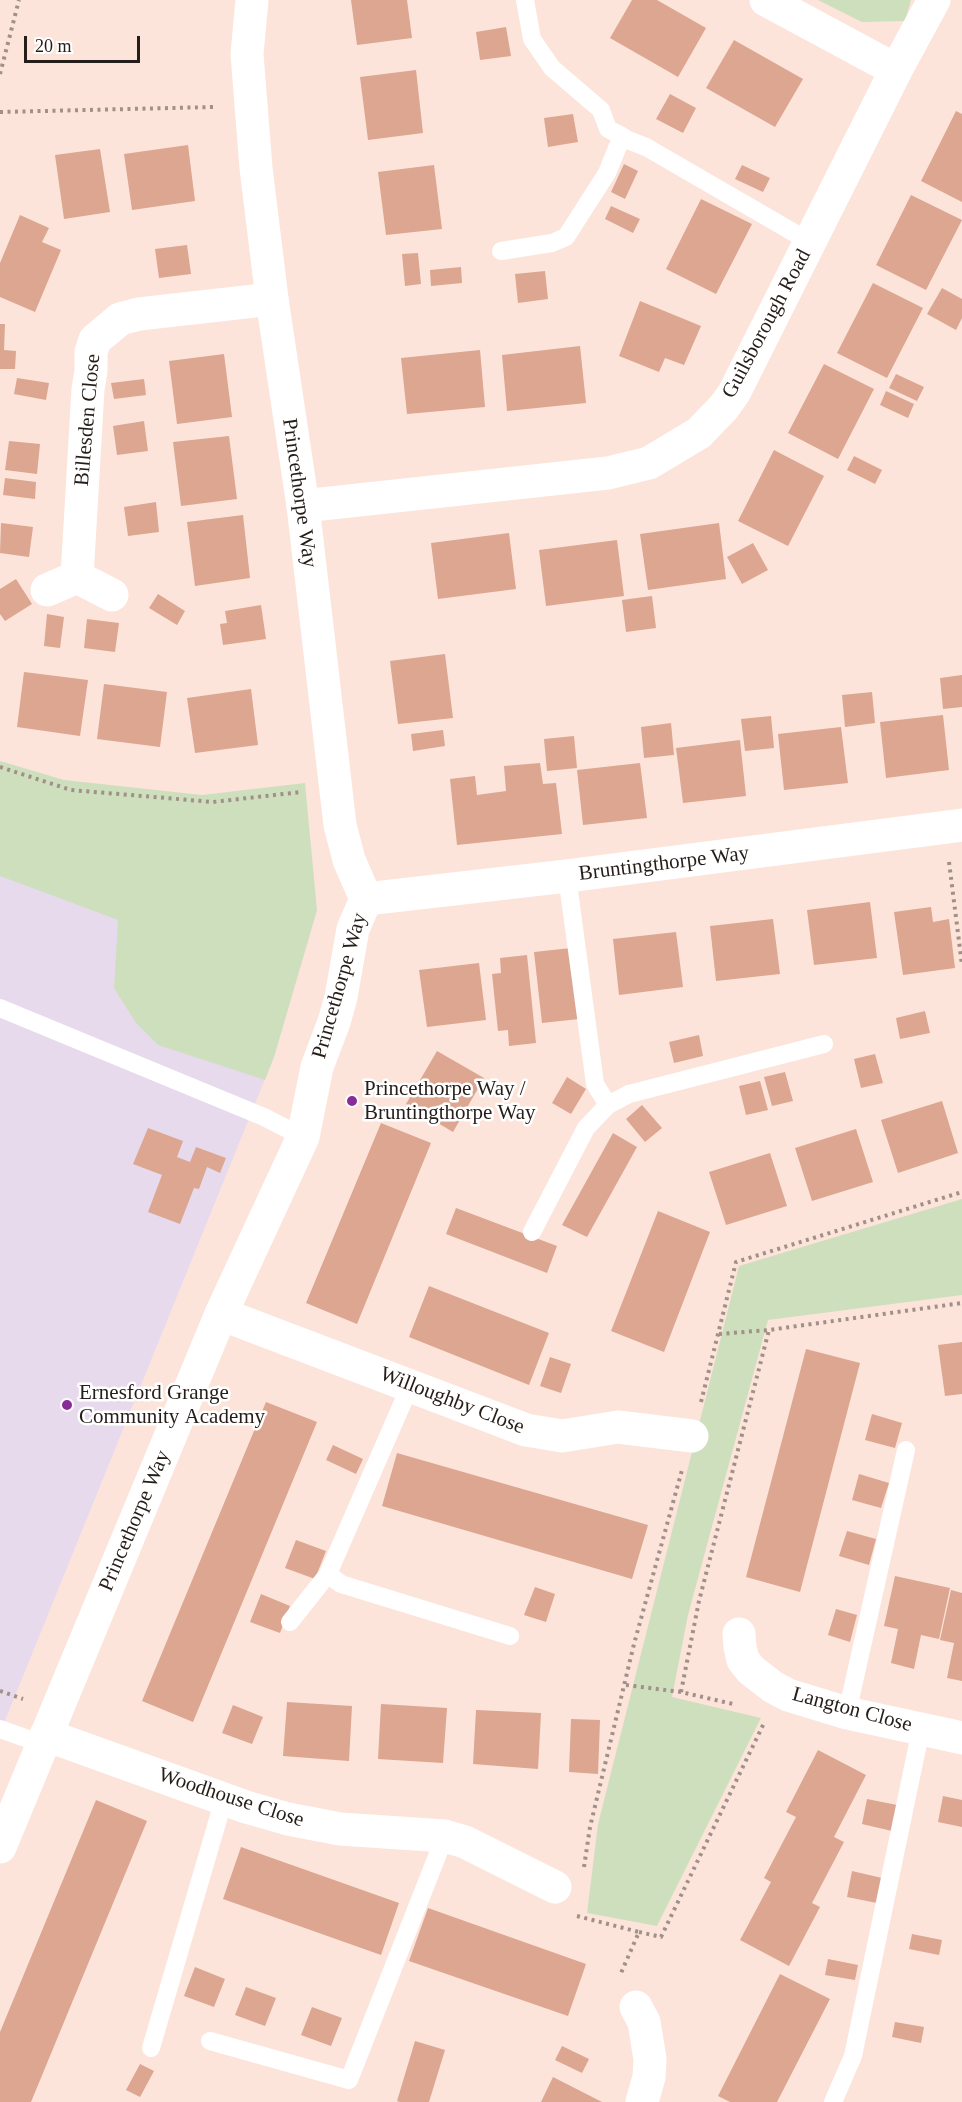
<!DOCTYPE html>
<html>
<head>
<meta charset="utf-8">
<style>
	body { margin:0 }
	#map { position:relative; width:962px; height:2102px; overflow:hidden; background:#fce4da; font-family:"Times New Roman",serif }
	canvas { display:block }
	.scale { position:absolute; left:24px; top:36px; width:116px; height:27px; box-sizing:border-box; border:3px solid #251d19; border-top:0; padding-left:8px; font-size:18px; line-height:21px; white-space:nowrap; color:#251d19; -webkit-text-stroke:4px #fff; paint-order:stroke }
</style>
</head>
<body>
<div id="map">
<canvas width="962" height="2102"></canvas>
<div class="scale">20 m</div>
</div>
<script>
const context = document.querySelector('canvas').getContext('2d');
context.lineJoin = 'round';
function fillPath(path, color) {
  context.fillStyle = color;
  context.fill(path, 'evenodd');
}
function toPath(rows) {
  const path = new Path2D();
  for (const r of rows) {
    path.moveTo(r[0], r[1]);
    for (let i = 2; i < r.length; i += 2) path.lineTo(r[i], r[i + 1]);
  }
  return path;
}
function trace(path, color, width, dash) {
  context.strokeStyle = color;
  context.lineWidth = width;
  context.lineCap = dash ? 'butt' : 'round';
  context.setLineDash(dash || []);
  context.stroke(path);
}
function drawText(font, color, halo, rows, align = 'center') {
  context.font = font + ' "Times New Roman",serif';
  context.lineWidth = 5;
  context.setLineDash([]);
  context.textBaseline = 'middle';
  context.strokeStyle = halo;
  context.fillStyle = color;
  for (const [text, x, y, turn = 0] of rows) {
    context.save();
    context.translate(x, y);
    context.rotate((+turn || 0) * Math.PI / 180);
    context.textAlign = isNaN(turn) ? turn : align;
    if (halo) context.strokeText(text, 0, 0);
    context.fillText(text, 0, 0);
    context.restore();
  }
}
fillPath(toPath([
	[0,816,195,868,317,910,274,1057,0,1733]
]), '#e8daed');
fillPath(toPath([
	[818,0,911,0,905,21,862,22],
	[0,761,64,780,202,795,305,783,317,910,274,1057,265,1080,158,1045,136,1023,114,988,118,920,0,876],
	[962,1199,962,1295,768,1320,688,1615,672,1697,761,1718,657,1926,587,1913,598,1824,739,1266]
]), '#cedfbe');
fillPath(toPath([
	[351,0,407,0,412,38,357,45],
	[632,0,657,0,706,28,678,77,610,38],
	[506,27,511,56,480,60,476,32],
	[734,40,803,79,775,127,706,88],
	[416,70,423,133,368,140,360,77],
	[670,94,696,108,683,133,656,119],
	[956,111,962,114,962,202,921,181],
	[573,114,578,142,548,147,544,118],
	[188,145,195,201,132,210,124,154],
	[100,149,110,212,64,219,55,155],
	[624,164,638,171,625,199,611,192],
	[434,165,442,229,386,235,378,172],
	[742,165,770,178,763,192,735,179],
	[911,195,962,220,926,290,876,265],
	[701,199,752,224,716,294,666,269],
	[611,206,640,219,633,233,605,219],
	[20,215,49,228,42,242,61,250,35,312,0,297,0,263],
	[187,245,191,274,159,278,155,249],
	[418,253,421,284,405,286,402,254],
	[461,267,462,283,431,286,430,270],
	[545,271,548,299,518,303,515,274],
	[873,283,923,308,887,378,837,353],
	[942,288,962,299,962,318,956,330,927,314],
	[640,301,701,326,684,365,665,358,659,372,619,356],
	[0,324,5,324,4,350,16,351,15,369,0,369],
	[580,346,586,403,507,411,502,355],
	[480,350,485,407,407,414,401,358],
	[224,354,232,417,177,424,169,361],
	[824,364,874,389,838,459,788,433],
	[896,374,924,387,917,401,889,388],
	[17,378,49,383,46,400,14,394],
	[144,379,146,395,114,399,111,383],
	[886,391,914,404,908,418,880,405],
	[144,421,148,451,117,455,113,426],
	[229,436,237,499,181,506,173,442],
	[9,441,40,444,37,474,5,470],
	[774,450,824,476,788,546,738,521],
	[854,456,882,470,875,484,847,470],
	[5,478,36,482,35,499,3,495],
	[156,502,159,532,128,536,124,507],
	[243,515,250,578,195,586,187,522],
	[1,523,33,527,29,557,0,553],
	[719,523,726,579,648,590,640,534],
	[509,533,516,589,438,599,431,543],
	[617,540,624,596,546,606,539,550],
	[753,543,768,570,742,584,727,557],
	[16,579,32,604,5,621,0,614,0,589],
	[158,594,185,611,177,625,149,608],
	[652,596,656,628,626,632,622,600],
	[261,605,266,639,223,645,220,624,227,623,225,611],
	[47,614,64,617,60,648,44,646],
	[87,619,119,623,115,652,84,648],
	[445,654,453,718,398,724,390,661],
	[24,672,88,680,80,736,17,727],
	[962,675,962,707,943,709,940,678],
	[104,684,167,692,160,747,97,739],
	[251,689,258,745,195,753,187,698],
	[872,692,875,723,845,727,842,695],
	[943,715,949,770,886,778,880,722],
	[771,716,774,748,745,751,741,719],
	[671,723,674,755,644,758,641,727],
	[841,727,848,783,784,790,778,734],
	[443,730,445,746,413,751,411,734],
	[574,736,577,768,547,771,544,739],
	[740,740,746,796,683,803,676,748],
	[540,763,543,784,556,783,562,834,457,845,450,779,475,776,477,795,506,791,504,766],
	[640,763,647,818,583,825,577,770],
	[870,902,877,958,814,965,807,910],
	[931,907,933,922,949,919,955,968,903,975,894,912],
	[773,919,780,974,716,981,710,926],
	[676,932,683,987,619,995,613,939],
	[571,948,579,1019,542,1023,534,952],
	[527,955,536,1043,509,1046,508,1030,498,1031,492,974,501,973,500,958],
	[479,963,486,1020,427,1027,419,970],
	[925,1011,930,1033,900,1039,896,1018],
	[699,1035,703,1056,674,1063,669,1042],
	[437,1051,484,1078,453,1132,406,1104],
	[875,1054,883,1083,861,1088,854,1059],
	[785,1072,793,1101,772,1106,764,1077],
	[567,1077,586,1089,571,1114,552,1103],
	[760,1081,768,1110,746,1115,739,1086],
	[942,1101,958,1153,898,1173,881,1120],
	[642,1105,662,1128,645,1142,626,1119],
	[381,1123,431,1143,357,1324,306,1303],
	[148,1128,183,1141,177,1157,190,1162,196,1147,226,1158,220,1173,207,1167,199,1189,194,1188,180,1224,148,1212,162,1175,133,1164],
	[856,1129,873,1182,812,1201,795,1148],
	[613,1133,637,1147,587,1237,562,1225],
	[770,1153,787,1206,726,1225,709,1172],
	[456,1208,557,1246,547,1273,446,1234],
	[658,1211,710,1232,664,1352,611,1331],
	[429,1286,549,1333,529,1385,409,1337],
	[962,1342,962,1394,945,1396,938,1345],
	[806,1349,860,1363,800,1592,746,1577],
	[550,1357,571,1364,561,1393,540,1386],
	[266,1402,317,1422,193,1722,142,1701],
	[872,1414,902,1423,895,1448,865,1440],
	[333,1445,363,1459,356,1474,326,1460],
	[397,1453,648,1525,632,1579,382,1506],
	[859,1474,889,1483,881,1508,852,1500],
	[847,1531,876,1539,869,1565,839,1556],
	[296,1540,326,1551,315,1579,285,1568],
	[895,1576,950,1588,939,1639,921,1635,914,1669,891,1663,898,1629,884,1626],
	[535,1587,555,1594,546,1622,524,1615],
	[951,1590,962,1593,962,1681,947,1678,954,1643,940,1640],
	[261,1594,290,1606,280,1633,250,1622],
	[836,1609,857,1615,850,1642,828,1635],
	[287,1702,352,1706,349,1761,283,1756],
	[381,1704,447,1708,443,1763,378,1759],
	[233,1705,263,1717,252,1744,222,1733],
	[476,1710,541,1713,538,1769,473,1764],
	[571,1719,600,1720,598,1774,569,1772],
	[818,1750,866,1775,834,1837,844,1842,812,1903,820,1907,789,1966,740,1940,771,1882,764,1878,796,1817,786,1812],
	[943,1796,962,1800,962,1827,938,1822],
	[867,1799,897,1805,892,1831,862,1824],
	[96,1800,147,1821,31,2102,0,2102,0,2032],
	[241,1847,399,1903,381,1955,223,1899],
	[852,1871,882,1878,877,1903,847,1897],
	[428,1908,586,1964,568,2016,409,1961],
	[912,1934,942,1940,939,1955,909,1949],
	[828,1959,858,1965,855,1980,825,1975],
	[195,1967,225,1979,214,2007,184,1996],
	[780,1974,830,1999,777,2102,730,2102,718,2096],
	[246,1987,276,1998,265,2026,235,2015],
	[312,2007,342,2018,331,2046,301,2035],
	[895,2022,924,2027,921,2043,892,2037],
	[415,2041,445,2050,429,2102,400,2102,397,2101],
	[562,2046,589,2059,582,2073,555,2060],
	[140,2064,154,2071,140,2097,126,2090],
	[553,2077,602,2102,541,2102]
]), '#dca691');
trace(toPath([
	[0,74,19,0],
	[0,112,214,107],
	[0,767,71,790,213,802,301,792],
	[949,862,962,965],
	[719,1334,769,1330,962,1303],
	[701,1402,736,1262,962,1192],
	[626,1685,681,1692,733,1704],
	[0,1691,23,1699],
	[681,1692,699,1601,769,1330],
	[584,1867,590,1827,634,1644,682,1470],
	[577,1916,639,1932,621,1973],
	[639,1932,661,1937,764,1723]
]), '#a19088', 4, [3, 4.5]);
trace(toPath([
	[525,0,532,39,552,68,601,110,608,129,622,136],
	[501,251,552,243,566,237,607,173,622,136,628,140,646,147,810,242],
	[567,876,595,1084,608,1105],
	[0,1008,264,1117,303,1137],
	[532,1232,586,1128,608,1105,629,1094,824,1044],
	[328,1574,341,1584,510,1636],
	[290,1622,328,1574,410,1386],
	[847,1713,906,1450],
	[0,1729,42,1744],
	[210,2041,349,2080,445,1836],
	[151,2048,224,1799],
	[833,2102,853,2056,921,1729]
]), '#fff', 18);
trace(toPath([
	[766,0,896,70],
	[303,506,608,473,649,463,699,433,724,407,734,393,896,70,934,0],
	[77,577,88,389,91,371,91,352,95,340,120,319,139,314,272,299],
	[47,590,77,577,112,595],
	[366,899,567,876,962,825],
	[221,1314,526,1430,562,1436,618,1427,692,1436],
	[739,1634,740,1647,743,1660,751,1670,773,1687,788,1695,847,1713,962,1738],
	[46,1735,246,1807,288,1819,340,1829,445,1836,465,1842,555,1887],
	[636,2007,644,2022,650,2059,649,2077,642,2102]
]), '#fff', 33);
trace(toPath([
	[0,1847,221,1314,303,1137,317,1067,334,1022,341,997,353,929,366,899,349,860,340,825,303,506,272,299,256,168,247,54,252,0]
]), '#fff', 33);
for (const [x, y, r, color] of [
	[352,1101,6,"#892c97"],
	[67,1405,6,"#892c97"]
]) {
  const dot = new Path2D();
  dot.arc(x, y, r, 0, 2 * Math.PI);
  context.fillStyle = color;
  context.fill(dot);
  trace(dot, '#fff', 2);
}
drawText('21px', '#251d19', '#fff', [
	["Guilsborough Road",767,324,-62],
	["Billesden Close",88,420,-85],
	["Princethorpe Way",299,493,82],
	["Bruntingthorpe Way",664,864,-7],
	["Princethorpe Way",340,986,-74],
	["Willoughby Close",452,1401,21],
	["Princethorpe Way",135,1521,-67],
	["Langton Close",852,1710,15],
	["Woodhouse Close",231,1798,18]
]);
drawText('21px', '#251d19', '#fff', [
	["Princethorpe Way /",364,1089],
	["Bruntingthorpe Way",364,1113],
	["Ernesford Grange",79,1393],
	["Community Academy",79,1417]
], 'left');
</script>
</body>
</html>
